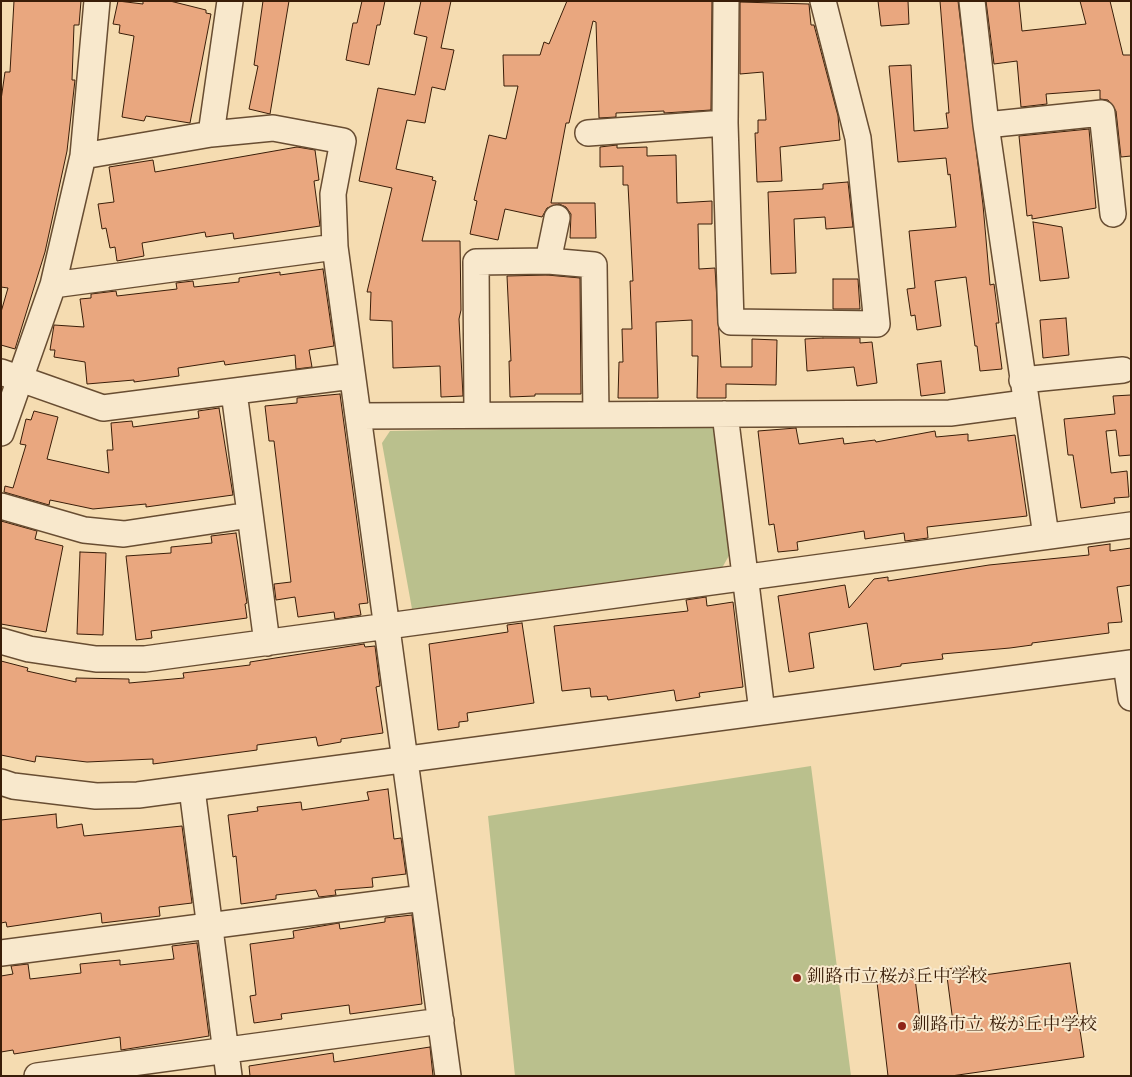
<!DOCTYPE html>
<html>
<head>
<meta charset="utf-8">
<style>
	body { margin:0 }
	#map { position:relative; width:1132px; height:1077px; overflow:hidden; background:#f5dcb1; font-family:Cardo,serif }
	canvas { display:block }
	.frame { position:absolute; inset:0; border:2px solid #391d08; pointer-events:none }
</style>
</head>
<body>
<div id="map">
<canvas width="1132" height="1077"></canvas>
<div class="frame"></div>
</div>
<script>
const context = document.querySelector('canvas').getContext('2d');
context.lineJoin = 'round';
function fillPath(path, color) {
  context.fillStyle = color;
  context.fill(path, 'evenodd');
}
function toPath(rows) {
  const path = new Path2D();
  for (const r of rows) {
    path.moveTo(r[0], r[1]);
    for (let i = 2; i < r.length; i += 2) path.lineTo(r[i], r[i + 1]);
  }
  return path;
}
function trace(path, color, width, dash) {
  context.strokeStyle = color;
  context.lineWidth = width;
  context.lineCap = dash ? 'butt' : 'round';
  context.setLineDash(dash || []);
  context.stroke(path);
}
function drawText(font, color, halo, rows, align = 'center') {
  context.font = font + ' Cardo,"Noto Serif JP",serif';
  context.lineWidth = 4;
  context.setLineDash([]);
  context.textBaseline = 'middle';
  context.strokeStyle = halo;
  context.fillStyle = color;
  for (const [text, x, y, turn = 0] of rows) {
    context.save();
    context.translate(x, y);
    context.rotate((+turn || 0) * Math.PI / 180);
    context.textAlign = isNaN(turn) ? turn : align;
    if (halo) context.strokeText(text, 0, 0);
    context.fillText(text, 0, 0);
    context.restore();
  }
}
fillPath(toPath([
	[713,425,731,552,722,568,412,609,382,443,390,431],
	[811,766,851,1076,515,1076,488,816]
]), '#bac08d');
const building = toPath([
	[14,1,81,1,79,25,74,25,72,80,75,80,67,151,45,252,15,349,1,345,1,312,8,288,1,287,1,100,5,72,10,72,14,1],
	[118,1,143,4,143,1,170,1,206,10,206,13,211,14,190,123,146,116,144,121,122,117,134,36,119,33,120,25,113,24,118,1],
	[263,1,289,1,270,114,249,109,258,66,254,65,263,1],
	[362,1,385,1,380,25,377,25,369,65,346,60,353,23,357,23,362,1],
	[421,1,451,1,441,48,454,50,445,90,432,87,425,123,407,120,396,169,433,177,432,180,436,181,422,241,460,241,461,310,459,319,463,396,441,397,440,366,393,368,392,321,370,320,371,292,367,292,392,188,359,181,378,88,415,95,427,37,414,34,421,1],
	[567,1,712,1,711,110,664,113,664,111,616,113,616,117,599,118,596,22,593,21,569,123,566,123,551,203,595,203,596,238,570,238,571,214,566,207,559,204,547,208,542,217,505,209,498,240,470,234,477,201,474,200,489,135,506,139,518,86,504,86,503,55,540,55,544,42,549,44,567,1],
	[878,1,908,1,909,24,881,26,878,1],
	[940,1,958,1,983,205,990,285,994,284,999,323,996,323,1002,369,980,371,977,346,975,346,966,277,935,281,941,326,917,330,915,315,911,316,907,289,915,288,909,231,956,227,950,174,948,175,946,158,898,162,889,66,911,65,914,131,948,128,946,113,949,113,940,1],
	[986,1,1019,1,1022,31,1086,24,1080,1,1110,1,1123,55,1131,55,1131,156,1121,157,1116,111,1108,100,1100,99,1100,90,1046,94,1047,104,1021,107,1017,61,994,64,986,1],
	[740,2,809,4,811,25,814,25,838,116,840,140,780,147,782,181,757,182,755,133,758,133,758,120,766,120,763,72,740,74,740,2],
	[1089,129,1096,208,1032,219,1032,215,1027,216,1019,136,1089,129],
	[617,145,617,148,647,147,647,156,676,155,677,203,712,201,712,224,698,224,699,269,715,268,721,367,752,367,752,339,777,340,776,385,726,384,726,398,697,398,698,356,692,356,692,320,656,322,658,398,618,398,619,362,623,362,622,329,632,329,630,281,633,281,628,185,623,185,623,166,600,167,600,147,617,145],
	[297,147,315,150,319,180,314,181,320,226,234,239,233,233,206,237,205,232,142,243,144,256,117,261,115,247,110,248,106,228,102,229,98,204,114,202,109,167,153,160,155,172,297,147],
	[848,182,853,227,826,229,825,217,794,219,796,273,771,274,768,192,823,189,823,184,848,182],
	[1033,222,1062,227,1069,278,1040,281,1033,222],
	[323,269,334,346,309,350,312,367,296,369,295,355,225,365,224,361,178,368,179,376,134,382,134,380,87,384,85,362,54,357,55,350,50,350,54,325,84,327,80,299,91,298,91,294,116,291,117,296,177,289,176,283,193,281,194,287,239,282,239,278,280,272,280,275,323,269],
	[547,275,580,278,581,394,535,394,535,396,510,397,509,361,511,361,507,276,547,275],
	[833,279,858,279,860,309,833,309,833,279],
	[1066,318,1069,355,1043,358,1040,320,1066,318],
	[823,338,860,338,860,343,872,342,877,383,857,386,854,367,807,371,805,339,823,338],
	[941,361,945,393,921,396,917,364,941,361],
	[340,394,368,603,359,604,361,615,335,619,334,612,298,617,295,597,276,600,274,584,291,582,274,441,269,441,265,406,297,403,297,398,340,394],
	[1131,395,1131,455,1119,456,1116,430,1106,431,1111,473,1127,471,1129,497,1114,498,1115,503,1081,508,1073,455,1068,455,1064,419,1115,414,1113,396,1131,395],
	[219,408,233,495,146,507,146,504,93,509,50,500,49,505,4,492,5,486,13,488,26,445,20,444,26,419,31,420,34,411,58,417,47,459,109,473,107,450,113,450,111,423,132,421,133,427,199,418,198,411,219,408],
	[796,428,799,444,843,438,844,444,875,440,876,442,935,431,936,437,968,434,968,441,1015,435,1027,516,927,527,928,538,905,541,904,533,865,539,864,531,797,542,798,550,778,552,774,524,769,525,758,431,796,428],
	[1,521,37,531,35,539,63,546,46,632,1,624,1,521],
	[236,533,247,603,245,604,247,618,151,631,152,638,136,640,126,556,171,553,171,547,212,543,211,536,236,533],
	[1110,544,1110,551,1131,548,1131,585,1117,587,1122,622,1108,623,1109,633,1032,643,1032,645,1010,648,942,654,943,659,901,664,901,666,874,670,867,623,809,633,814,668,789,672,778,596,845,585,849,608,874,579,888,577,888,581,989,565,1089,555,1088,547,1110,544],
	[80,552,106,553,103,635,77,634,80,552],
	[706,597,707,606,733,602,743,687,699,693,700,697,676,701,674,690,608,700,607,696,591,697,590,688,562,691,554,626,688,611,686,600,706,597],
	[522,623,534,703,467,713,468,721,459,722,459,727,438,730,429,644,508,632,507,625,522,623],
	[364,644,365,647,375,646,380,686,376,687,383,733,341,739,341,742,318,746,316,737,257,745,257,750,153,764,153,759,87,762,36,756,35,762,1,755,1,661,28,668,27,671,76,682,76,678,129,679,129,683,184,678,183,673,250,665,250,662,364,644],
	[388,789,394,839,401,838,406,874,372,878,373,887,335,890,336,895,319,897,316,890,276,895,276,899,241,904,236,856,233,857,228,815,258,811,257,807,301,802,302,810,369,800,367,792,388,789],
	[56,814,57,828,82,824,84,836,182,826,192,903,159,907,160,916,102,923,101,913,7,927,6,922,1,923,1,820,56,814],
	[412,915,422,1004,350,1014,349,1005,281,1014,282,1019,254,1023,250,996,256,995,250,944,294,938,293,931,339,923,340,929,385,922,385,918,412,915],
	[197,943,209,1036,121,1050,120,1037,14,1054,13,1050,1,1052,1,976,13,974,11,966,28,964,30,979,81,973,80,964,120,960,120,965,174,959,172,946,197,943],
	[1070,963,1084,1057,951,1076,888,1076,877,982,915,978,921,1027,953,1022,946,969,969,966,970,977,1070,963],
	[430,1047,433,1076,250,1076,249,1066,333,1053,334,1062,430,1047]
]);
fillPath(building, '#e9a77f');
trace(building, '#391d08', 1);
const minor = toPath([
	[726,1,725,123,731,322,877,324,858,138,823,1],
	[972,1,986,125,1046,536],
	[986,125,1102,113,1113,214],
	[588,133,725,123],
	[211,134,230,1],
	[83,156,211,134,273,128,343,141,333,194,335,247,448,1076],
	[548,261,557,218],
	[53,285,335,247],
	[1,372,103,408,352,376],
	[1022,380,1123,370],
	[234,392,267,643],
	[477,414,476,262,548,261,594,265,596,415],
	[725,414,762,712],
	[360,416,950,413,1025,403],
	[1,433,53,285,83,156,97,1],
	[1,506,84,530,124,534,250,515],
	[1,641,29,649,96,659,145,659,1131,525],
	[1126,664,1131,698],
	[1,782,13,786,96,796,138,795,1131,663],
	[192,789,229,1076],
	[1,953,423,898],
	[37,1076,441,1021]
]);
trace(minor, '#684d32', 28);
trace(minor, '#f8e8cc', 25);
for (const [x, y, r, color] of [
	[797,978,5,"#8f2418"],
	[902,1026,5,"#8f2418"]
]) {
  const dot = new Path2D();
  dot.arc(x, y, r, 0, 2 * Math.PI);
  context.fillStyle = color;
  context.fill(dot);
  trace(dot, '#f8e8cc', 2);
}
drawText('18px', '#391d08', '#f8e8cc', [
	["釧路市立桜が丘中学校",807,978],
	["釧路市立 桜が丘中学校",912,1026]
], 'left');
</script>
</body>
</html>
